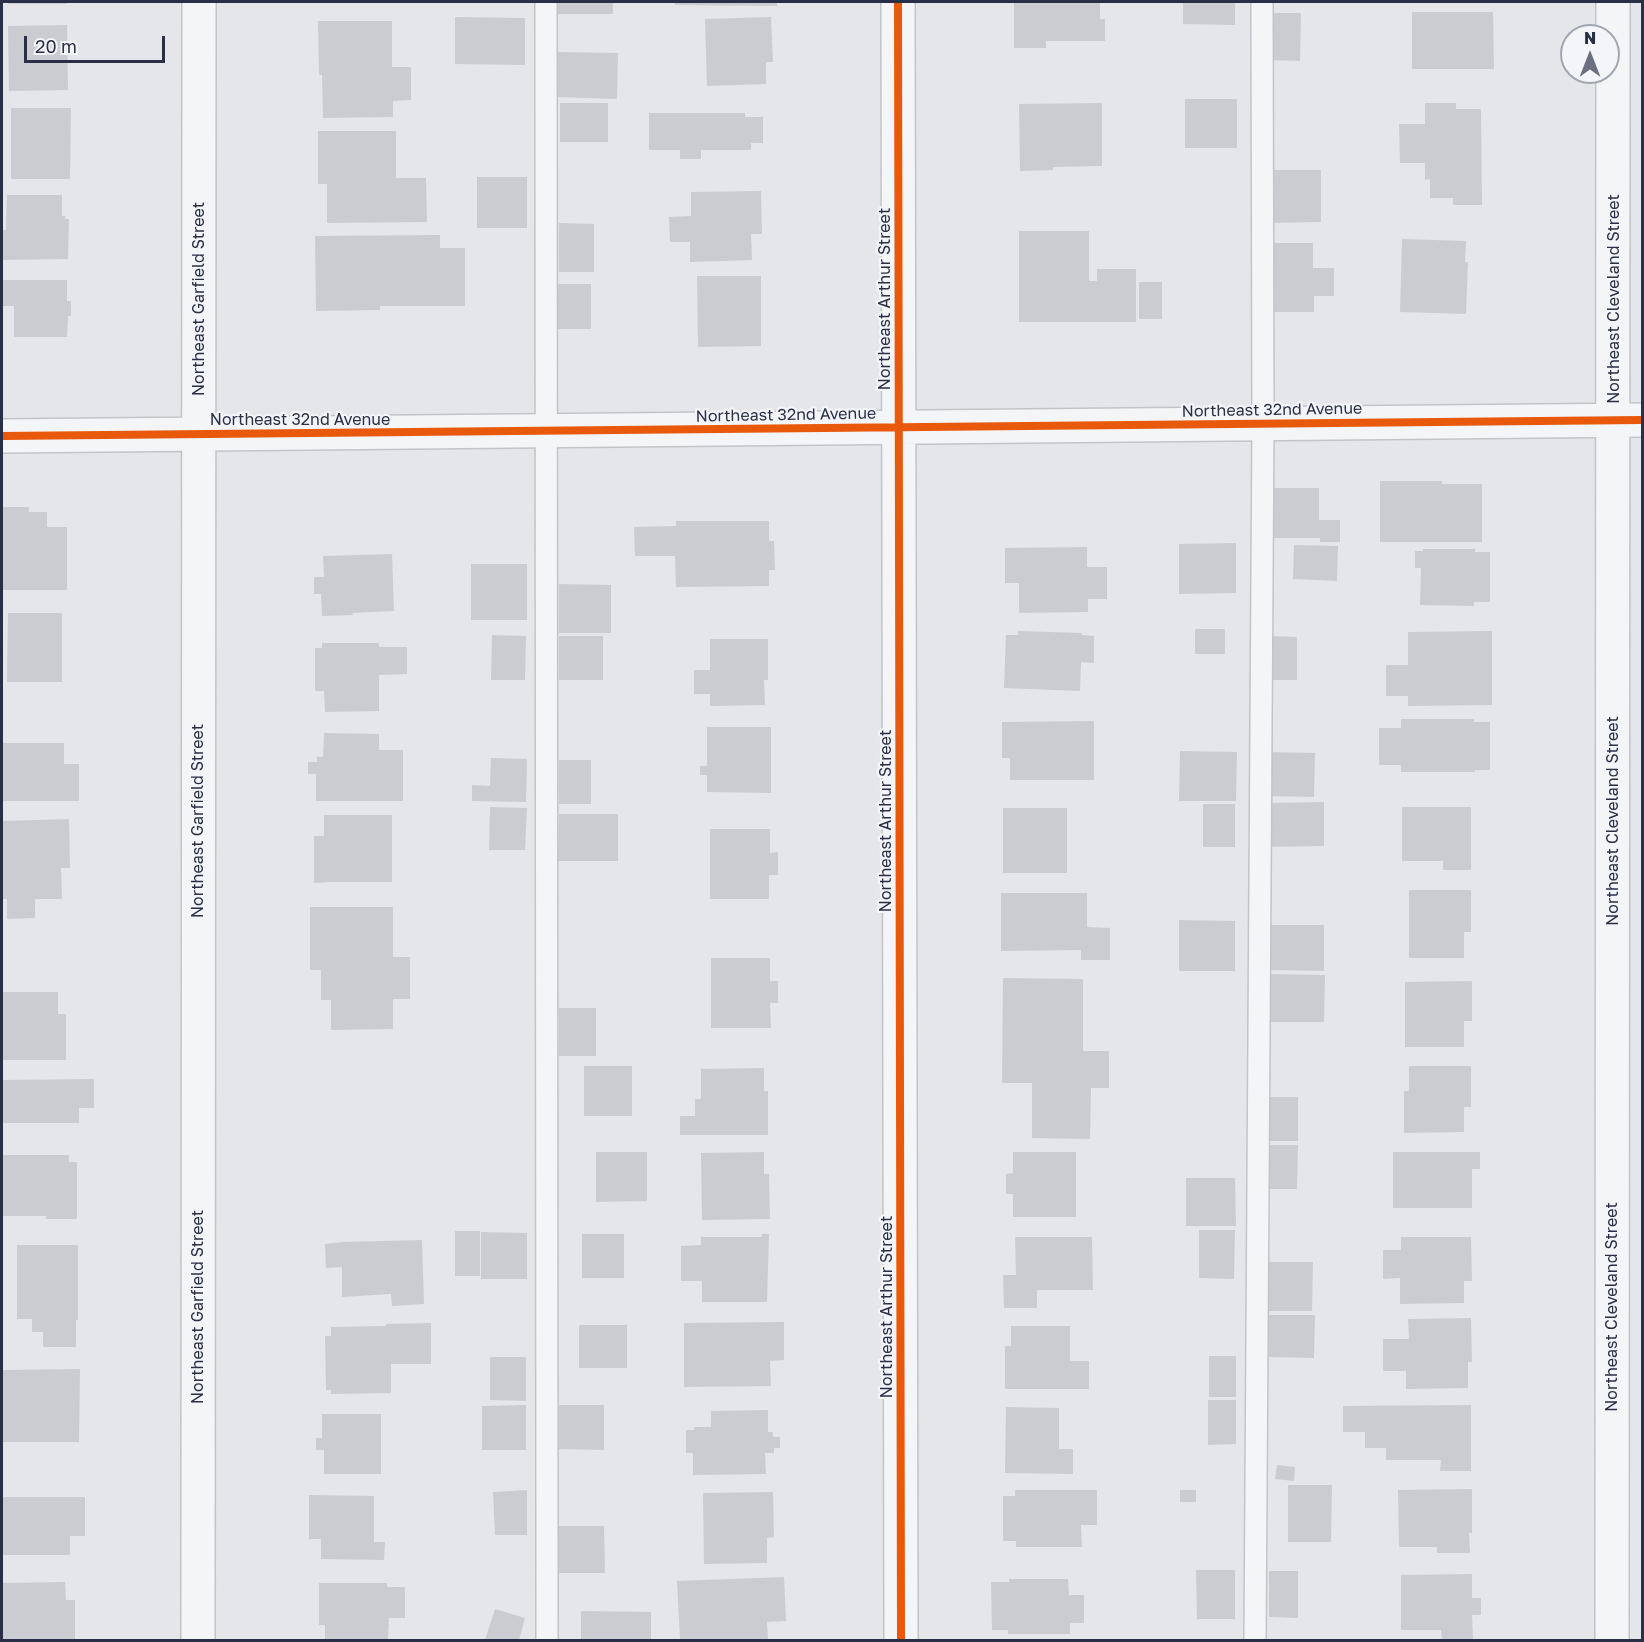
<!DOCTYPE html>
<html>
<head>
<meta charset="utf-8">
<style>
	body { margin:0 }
	#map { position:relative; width:1644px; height:1642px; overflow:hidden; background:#e5e6ea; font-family:"Golos Text",sans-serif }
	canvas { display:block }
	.frame { position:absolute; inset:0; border:3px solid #292f46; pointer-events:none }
	.north { position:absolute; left:1560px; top:24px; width:60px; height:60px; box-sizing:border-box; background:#f3f5f9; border:2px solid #a2a6b1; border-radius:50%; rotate:0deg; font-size:16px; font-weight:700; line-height:24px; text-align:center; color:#292f46 }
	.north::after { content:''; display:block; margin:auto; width:21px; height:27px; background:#6b6f7f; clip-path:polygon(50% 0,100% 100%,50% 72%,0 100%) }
	.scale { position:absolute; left:24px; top:36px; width:141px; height:27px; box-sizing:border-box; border:3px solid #292f46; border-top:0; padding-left:8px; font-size:18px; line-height:21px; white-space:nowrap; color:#292f46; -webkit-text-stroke:4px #f3f5f9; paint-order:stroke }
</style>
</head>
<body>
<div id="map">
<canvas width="1644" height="1642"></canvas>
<div class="frame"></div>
<div class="north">N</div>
<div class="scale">20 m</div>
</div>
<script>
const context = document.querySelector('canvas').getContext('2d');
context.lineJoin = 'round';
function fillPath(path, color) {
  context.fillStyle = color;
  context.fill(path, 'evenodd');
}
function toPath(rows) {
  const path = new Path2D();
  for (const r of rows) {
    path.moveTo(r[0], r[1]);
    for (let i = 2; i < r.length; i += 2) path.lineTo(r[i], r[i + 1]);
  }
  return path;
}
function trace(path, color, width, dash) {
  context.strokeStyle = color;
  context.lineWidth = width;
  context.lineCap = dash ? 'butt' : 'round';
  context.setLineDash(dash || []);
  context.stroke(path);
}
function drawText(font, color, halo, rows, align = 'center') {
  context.font = font + ' "Golos Text",sans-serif';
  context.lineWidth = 4.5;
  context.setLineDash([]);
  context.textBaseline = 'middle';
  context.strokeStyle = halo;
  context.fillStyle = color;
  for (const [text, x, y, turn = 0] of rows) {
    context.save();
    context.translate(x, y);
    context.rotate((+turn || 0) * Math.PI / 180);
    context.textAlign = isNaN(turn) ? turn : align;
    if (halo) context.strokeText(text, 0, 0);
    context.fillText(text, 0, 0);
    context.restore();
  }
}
fillPath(toPath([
	[8,2,67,2,67,4,8,4],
	[557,2,613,2,613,14,557,14],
	[675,2,777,2,777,6,675,5],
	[1014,2,1100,2,1100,19,1105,19,1105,41,1046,41,1046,48,1014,48],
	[1183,2,1235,2,1235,25,1183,24],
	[1412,12,1493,12,1494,69,1412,69],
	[1268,13,1301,13,1300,61,1267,60],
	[455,17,525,18,525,65,455,64],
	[771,17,773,62,766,62,766,84,707,86,705,19],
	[318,21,392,21,392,67,411,67,411,100,393,101,393,117,323,118,322,75,319,75],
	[67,25,68,90,9,91,8,26],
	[558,52,618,53,617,99,557,97],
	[1185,99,1237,99,1237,148,1185,148],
	[560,103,608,103,608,142,560,142],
	[1102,103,1102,166,1053,167,1053,170,1020,171,1019,104],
	[1425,103,1456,103,1456,109,1481,109,1482,205,1453,205,1453,198,1430,198,1430,179,1425,180,1425,163,1400,163,1399,124,1425,124],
	[11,108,71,108,70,179,11,179],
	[649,113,745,113,745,117,763,117,763,143,751,143,751,150,701,150,701,159,680,159,680,150,649,150],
	[318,131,396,131,396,178,426,178,427,222,327,223,327,184,318,184],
	[1268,170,1321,170,1321,222,1268,223],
	[477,177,527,177,527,228,477,228],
	[761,191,762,234,751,234,752,260,690,262,690,242,670,242,669,217,691,216,691,192],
	[7,195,62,195,62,216,65,216,65,219,69,219,68,259,2,260,2,230,6,230],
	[559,223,594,224,594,272,559,272],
	[1019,231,1089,231,1089,281,1097,281,1097,269,1136,269,1136,322,1019,322],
	[440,235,440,248,465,248,465,306,380,306,380,310,316,311,315,236],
	[1402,239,1466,241,1465,262,1468,262,1466,314,1400,312],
	[1269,243,1313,243,1313,268,1334,268,1334,296,1314,296,1314,312,1269,312],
	[697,276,761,276,761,346,698,347],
	[2,280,67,280,67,301,71,301,71,316,68,316,67,337,14,337,14,306,2,306],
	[1139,282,1162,282,1162,319,1139,319],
	[558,284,591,284,591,329,558,329],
	[1380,481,1442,481,1442,484,1482,484,1482,542,1380,542],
	[1271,488,1319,488,1319,520,1340,520,1340,542,1320,542,1320,538,1271,538],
	[2,507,29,507,29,512,47,512,47,527,67,527,67,590,2,590],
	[676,521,769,521,769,541,774,541,775,570,769,570,769,586,676,587,675,556,635,556,634,527,676,526],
	[1236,543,1236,593,1179,594,1179,544],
	[1294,545,1338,546,1337,581,1293,579],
	[1087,547,1087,567,1107,567,1107,599,1088,599,1088,612,1019,613,1019,583,1005,583,1005,548],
	[1423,549,1475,549,1475,552,1490,552,1490,602,1474,602,1474,606,1420,605,1421,568,1415,568,1415,551,1423,551],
	[392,554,394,611,352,613,353,615,322,616,321,594,314,594,314,577,324,577,323,556],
	[471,564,527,564,527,620,471,620],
	[559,584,611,585,611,633,559,633],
	[8,613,62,613,62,682,7,682],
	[1195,629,1225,629,1225,654,1195,654],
	[1018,631,1082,633,1081,635,1094,636,1094,663,1081,662,1080,691,1004,688,1006,635,1018,635],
	[1492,631,1492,705,1408,706,1408,696,1386,696,1386,665,1408,665,1408,632],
	[492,635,526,636,525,680,491,680],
	[559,636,603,636,603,680,559,680],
	[1269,636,1297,637,1297,680,1268,680],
	[710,639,768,639,768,680,764,680,765,705,710,706,710,694,694,694,694,670,710,670],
	[322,643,379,643,379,647,407,647,407,674,379,675,379,711,325,712,324,691,315,691,315,648,322,648],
	[1401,719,1474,719,1474,722,1490,722,1490,770,1475,770,1475,772,1401,772,1401,765,1379,765,1379,728,1401,728],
	[1094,721,1094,780,1010,780,1010,758,1002,758,1002,722],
	[707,727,771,727,771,793,707,792,707,775,700,775,700,766,707,766],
	[324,733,379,734,379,750,403,750,403,801,316,801,316,774,308,774,308,762,317,762,317,757,323,757],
	[2,743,64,743,64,764,79,764,79,801,2,801],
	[1180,751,1237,752,1236,801,1179,801],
	[1269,752,1315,753,1314,797,1269,796],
	[491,758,527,759,526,802,472,801,472,785,490,786],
	[559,760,591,760,591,804,559,804],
	[1324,802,1324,846,1268,847,1268,803],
	[1203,804,1235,804,1235,847,1203,847],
	[490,807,527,808,525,850,489,850],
	[1402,807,1471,807,1471,870,1443,870,1443,861,1402,861],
	[1003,808,1067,808,1067,873,1003,873],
	[559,814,618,814,618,861,558,861],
	[324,815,392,815,392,882,329,882,314,883,314,836,324,836],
	[69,819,70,868,61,868,62,899,35,899,35,918,7,919,7,899,3,899,2,821],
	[710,829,770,829,770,853,778,852,778,875,769,875,769,899,710,899],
	[1409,890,1471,890,1471,932,1464,932,1464,958,1409,958],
	[1001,893,1087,893,1087,927,1110,928,1110,960,1081,960,1081,950,1001,951],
	[310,907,393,907,393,957,410,957,410,999,393,999,393,1029,331,1030,331,1000,321,1000,321,970,310,970],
	[1179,920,1235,921,1235,971,1179,971],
	[1269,925,1324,925,1324,971,1269,970],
	[711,958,770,958,770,981,778,981,778,1003,770,1003,771,1028,711,1028],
	[1267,974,1325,975,1324,1022,1267,1022],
	[1003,978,1083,979,1083,1051,1109,1051,1109,1088,1091,1088,1090,1139,1032,1138,1032,1083,1002,1083],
	[1472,981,1472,1021,1464,1021,1464,1047,1405,1047,1405,982],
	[2,992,58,992,58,1014,66,1014,66,1060,2,1060],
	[559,1008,596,1008,596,1056,559,1056],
	[584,1066,632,1066,632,1116,584,1116],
	[1409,1066,1471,1066,1471,1107,1464,1107,1464,1132,1404,1133,1404,1091,1409,1091],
	[764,1068,764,1091,768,1091,768,1135,680,1135,680,1116,695,1116,695,1099,701,1099,701,1069],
	[94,1079,94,1108,79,1108,79,1123,2,1123,2,1080],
	[1268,1097,1298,1097,1298,1141,1268,1141],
	[1268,1145,1298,1145,1297,1189,1268,1189],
	[596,1152,647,1152,647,1201,596,1202],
	[764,1152,764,1174,769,1174,770,1219,702,1220,701,1153],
	[1013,1152,1076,1152,1076,1217,1013,1217,1013,1194,1006,1194,1006,1174,1013,1173],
	[1393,1152,1480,1152,1480,1169,1472,1169,1472,1208,1393,1208],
	[2,1155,69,1155,69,1162,77,1162,77,1219,46,1219,46,1216,2,1216],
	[1186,1178,1235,1178,1236,1226,1186,1226],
	[1199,1230,1235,1230,1234,1279,1199,1278],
	[455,1231,480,1231,480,1276,455,1276],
	[481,1232,527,1233,527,1279,481,1279],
	[582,1234,624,1234,624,1278,582,1278],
	[762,1234,769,1234,767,1302,702,1302,702,1281,681,1281,681,1246,701,1245,701,1237,762,1237],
	[1015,1237,1092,1237,1093,1290,1037,1290,1037,1308,1004,1308,1003,1275,1016,1275],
	[1401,1237,1471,1237,1472,1281,1464,1281,1464,1303,1400,1304,1400,1278,1383,1279,1383,1250,1401,1250],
	[422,1240,424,1304,392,1306,391,1294,342,1297,342,1267,326,1268,325,1244,342,1242],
	[17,1245,78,1245,78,1320,76,1320,76,1347,43,1347,43,1332,32,1332,32,1319,17,1319],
	[1268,1262,1313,1262,1312,1311,1268,1311],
	[1269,1315,1315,1315,1314,1358,1269,1357],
	[1471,1318,1472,1362,1468,1362,1468,1388,1406,1389,1406,1371,1383,1371,1383,1339,1409,1339,1408,1319],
	[784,1322,784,1360,770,1361,771,1386,684,1387,684,1323],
	[431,1323,431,1364,391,1364,391,1393,331,1394,331,1390,326,1390,325,1336,331,1336,331,1327,386,1326,386,1324],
	[579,1325,627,1325,627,1368,579,1368],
	[1011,1326,1070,1326,1070,1361,1089,1361,1089,1389,1005,1389,1005,1346,1011,1346],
	[1209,1356,1236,1356,1236,1397,1209,1397],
	[490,1357,526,1357,526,1401,490,1400],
	[80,1369,79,1442,2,1442,2,1370],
	[1208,1400,1236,1400,1236,1444,1208,1445],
	[526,1405,526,1450,482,1450,482,1406],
	[559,1405,604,1405,604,1450,559,1449],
	[1471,1405,1471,1471,1440,1471,1441,1460,1386,1460,1386,1448,1365,1448,1365,1432,1343,1432,1343,1406],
	[1006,1407,1059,1408,1059,1449,1073,1449,1073,1474,1005,1473],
	[768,1410,768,1432,773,1432,773,1437,780,1437,780,1448,774,1448,774,1453,765,1453,766,1474,693,1475,693,1453,686,1453,686,1430,694,1430,694,1427,711,1427,711,1411],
	[322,1414,381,1414,381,1474,324,1474,324,1450,316,1450,316,1438,322,1438],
	[1277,1465,1295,1467,1294,1481,1275,1479],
	[1288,1485,1332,1485,1331,1542,1288,1542],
	[1472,1489,1472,1533,1469,1533,1470,1553,1437,1553,1437,1547,1399,1547,1398,1490],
	[527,1490,527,1535,495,1535,493,1492],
	[1015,1490,1097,1490,1097,1525,1081,1525,1082,1547,1016,1547,1016,1541,1003,1541,1003,1496,1015,1496],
	[1180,1490,1196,1490,1196,1502,1180,1502],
	[773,1492,774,1537,767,1538,767,1563,704,1564,703,1493],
	[309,1495,374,1496,374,1542,385,1542,384,1560,321,1559,321,1539,309,1539],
	[2,1497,85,1497,85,1536,70,1536,70,1555,2,1555],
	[558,1526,604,1526,605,1573,558,1573],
	[1196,1570,1235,1570,1235,1619,1197,1619],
	[1269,1571,1298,1571,1298,1618,1269,1617],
	[1472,1574,1472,1598,1481,1598,1481,1615,1472,1615,1473,1639,1442,1639,1441,1630,1401,1630,1401,1575],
	[784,1577,786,1621,767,1622,768,1639,680,1640,677,1581],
	[1009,1579,1068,1579,1069,1595,1084,1595,1084,1623,1070,1623,1070,1634,1008,1634,1008,1630,992,1630,991,1582,1009,1582],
	[65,1582,66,1600,75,1600,75,1640,2,1640,2,1583],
	[319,1583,387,1583,387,1587,405,1587,405,1618,389,1618,388,1640,325,1640,325,1625,319,1625],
	[495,1609,525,1618,519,1640,485,1640],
	[581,1611,651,1612,651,1640,581,1640]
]), '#cbccd1');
const lane = toPath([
	[546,2,547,1640],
	[1255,1640,1263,424,1262,2]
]);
const street = toPath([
	[898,2,901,1640],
	[2,436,1642,420],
	[198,1640,199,2],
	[1612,1640,1613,2]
]);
trace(lane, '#c3c4c8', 24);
trace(street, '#c3c4c8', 36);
trace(lane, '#f4f5f7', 21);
trace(street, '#f4f5f7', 33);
trace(toPath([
	[898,2,901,1640],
	[2,436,1642,420]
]), '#e8590c', 8);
drawText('16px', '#292f46', '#f3f5f9', [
	["Northeast Garfield Street",199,299,-90],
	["Northeast Arthur Street",885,299,-90],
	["Northeast Cleveland Street",1614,299,-90],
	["Northeast 32nd Avenue",1272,410,-1],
	["Northeast 32nd Avenue",786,415,-1],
	["Northeast 32nd Avenue",300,420],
	["Northeast Garfield Street",198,821,-90],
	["Northeast Arthur Street",886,821,-90],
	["Northeast Cleveland Street",1613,821,-90],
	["Northeast Garfield Street",198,1307,-90],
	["Northeast Arthur Street",887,1307,-90],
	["Northeast Cleveland Street",1612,1307,-90]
]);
</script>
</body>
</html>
